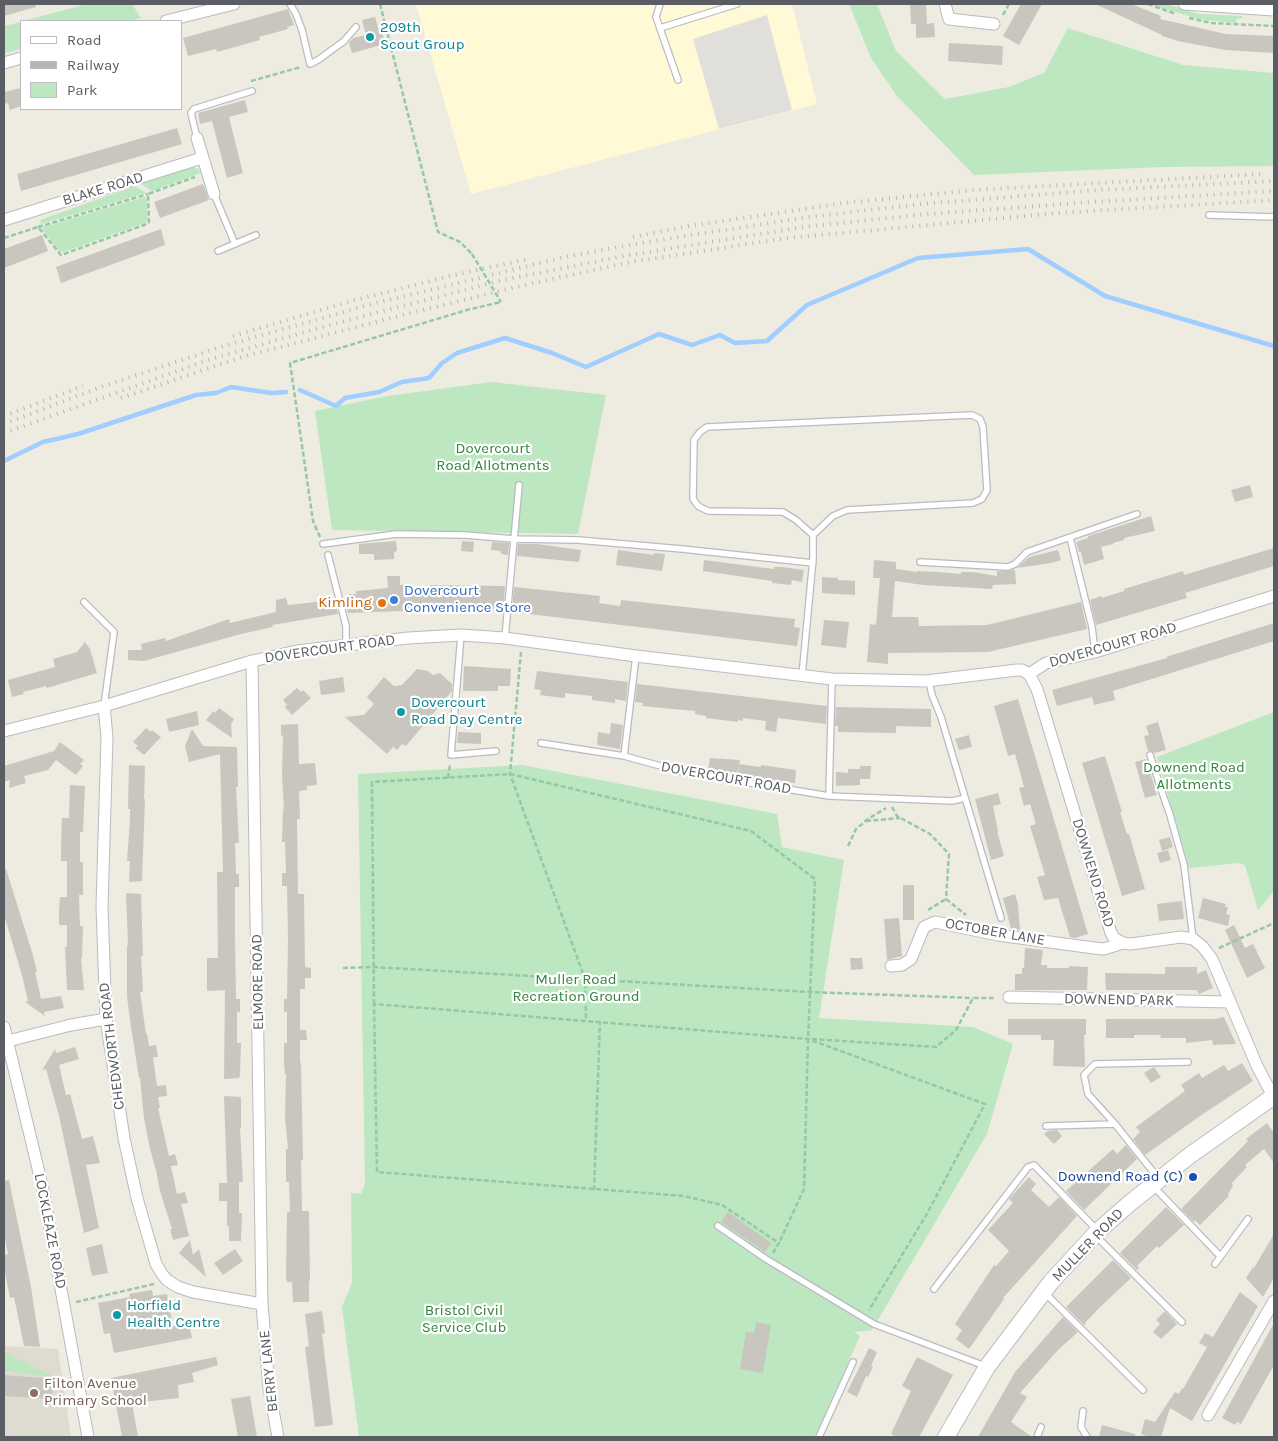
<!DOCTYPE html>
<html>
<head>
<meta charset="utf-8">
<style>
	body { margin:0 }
	#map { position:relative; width:1278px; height:1441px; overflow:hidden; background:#eeece1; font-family:Karla,sans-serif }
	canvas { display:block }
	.frame { position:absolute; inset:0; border:5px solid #5a5d63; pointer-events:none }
	.legend { position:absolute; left:20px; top:20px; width:162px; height:90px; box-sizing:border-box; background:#fff; border:1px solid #bdbec1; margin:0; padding:6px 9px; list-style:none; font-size:15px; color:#5a5d63 }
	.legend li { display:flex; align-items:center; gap:10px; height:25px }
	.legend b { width:25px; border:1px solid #bdbec1 }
</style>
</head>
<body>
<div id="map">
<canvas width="1278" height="1441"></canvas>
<div class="frame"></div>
<ul class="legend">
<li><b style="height:6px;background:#fff"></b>Road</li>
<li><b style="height:6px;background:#b5b6b6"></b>Railway</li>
<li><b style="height:14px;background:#bce7c0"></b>Park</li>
</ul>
</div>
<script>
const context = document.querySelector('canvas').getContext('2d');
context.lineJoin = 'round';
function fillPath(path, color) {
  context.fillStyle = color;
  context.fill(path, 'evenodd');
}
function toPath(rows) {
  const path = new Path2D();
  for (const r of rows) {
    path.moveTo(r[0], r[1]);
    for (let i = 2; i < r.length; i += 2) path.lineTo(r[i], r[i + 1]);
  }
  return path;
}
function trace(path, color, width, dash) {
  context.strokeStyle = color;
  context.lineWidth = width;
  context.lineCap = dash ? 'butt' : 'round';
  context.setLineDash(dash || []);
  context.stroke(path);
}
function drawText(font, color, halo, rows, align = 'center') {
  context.font = font + ' Karla,sans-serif';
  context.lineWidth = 4.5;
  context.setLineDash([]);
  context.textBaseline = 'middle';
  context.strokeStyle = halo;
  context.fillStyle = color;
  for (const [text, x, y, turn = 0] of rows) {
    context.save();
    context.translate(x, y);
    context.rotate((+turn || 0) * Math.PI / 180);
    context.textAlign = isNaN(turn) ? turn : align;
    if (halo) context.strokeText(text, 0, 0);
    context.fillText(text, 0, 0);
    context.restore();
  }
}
fillPath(toPath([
	[416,4,792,4,817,104,471,194]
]), '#fff9d5');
fillPath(toPath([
	[767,15,792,110,719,129,693,39]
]), '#e1dfd9');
fillPath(toPath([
	[4,1346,58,1349,71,1437,4,1437]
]), '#dedbd0');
fillPath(toPath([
	[87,4,132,4,141,18,129,21,23,21],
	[849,4,877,4,896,51,945,99,1009,87,1044,73,1068,28,1183,65,1274,73,1274,166,1162,167,974,175,897,96,871,58],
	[1150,4,1166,4,1199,14,1242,16,1242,18,1236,19,1236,23,1198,19],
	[21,22,21,49,4,53,4,26],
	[190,166,198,169,201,173,152,191,140,183],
	[135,186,146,193,41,224,40,220],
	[145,197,147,198,148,220,145,223,63,252,59,251,42,229,43,227],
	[492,382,606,395,578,534,332,530,315,411,387,396],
	[1274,712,1274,891,1258,910,1245,865,1238,863,1189,868,1157,757],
	[522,765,777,814,782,847,844,860,819,1018,973,1027,1013,1044,987,1134,872,1330,854,1332,860,1336,815,1437,359,1437,342,1307,352,1283,351,1193,361,1194,365,1184,358,774],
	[4,1352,55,1377,4,1371]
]), '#bce7c0');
trace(toPath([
	[300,390,336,406,345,398,379,392,402,382,429,378,442,363,457,353,505,338,552,353,586,367,659,334,692,345,720,335,735,343,767,341,807,305,918,258,1028,249,1105,296,1274,346],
	[4,461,43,442,78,434,196,395,216,393,231,387,271,393,286,392]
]), '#a0ceff', 4.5);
fillPath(toPath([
	[4,4,36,4,36,7,4,16],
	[910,4,926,4,927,24,934,23,935,37,916,38,916,24,911,24],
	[1021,4,1042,4,1019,45,1003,36],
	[1095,4,1131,4,1161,16,1160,19,1226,34,1274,36,1274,53,1225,50,1178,41,1162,36,1162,35],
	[288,9,294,25,287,27,288,29,259,37,260,40,217,52,216,49,188,56,183,38],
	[375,17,379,31,382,30,385,44,352,53,349,43,353,38,366,35,362,20],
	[949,43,1003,46,1002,65,948,61],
	[21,88,21,106,10,110,8,103,4,104,4,92],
	[245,100,248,112,229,117,243,173,227,178,212,121,200,124,198,113],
	[177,128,182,144,21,191,17,174],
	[203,184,209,200,160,218,154,202],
	[161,229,165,245,61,283,56,267],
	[42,235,48,251,4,268,4,249],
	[1250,485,1253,497,1235,502,1231,490],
	[1151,516,1155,531,1124,538,1124,540,1113,543,1113,544,1101,547,1104,559,1084,565,1081,552,1079,552,1076,542,1088,538,1088,536],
	[396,541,397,551,394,552,394,559,374,560,374,554,359,554,359,544],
	[462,541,474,542,473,552,461,551],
	[492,542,509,543,508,555,501,554,501,551,491,550],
	[518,544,537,544,581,550,579,562,517,556],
	[1274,548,1274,566,1185,593,1187,598,1096,625,1090,600,1101,596,1102,598,1124,591,1124,589,1183,571,1184,575],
	[618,550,654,555,654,553,665,554,662,571,616,565],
	[1058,550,1061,560,1051,563,1017,568,1029,557],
	[704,560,774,569,774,567,782,567,804,570,802,582,792,580,791,585,772,583,772,581,703,571],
	[874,560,896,562,896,569,917,572,917,571,938,572,961,574,961,572,973,572,997,576,997,571,1015,570,1016,584,993,585,992,589,923,585,895,581,892,617,918,617,919,626,987,625,1081,602,1087,629,988,652,888,653,888,664,867,662,870,624,876,625,880,578,873,578],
	[387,576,400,576,400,585,409,584,409,589,430,588,430,585,505,586,503,611,430,610,348,613,344,598,349,598,349,594,356,594,356,591,388,588],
	[822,577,838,578,838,580,855,581,855,595,822,593],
	[514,587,600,596,599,603,620,606,621,600,795,619,794,627,800,628,797,646,512,612],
	[286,598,288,605,334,600,338,614,272,625,273,627,241,634,144,661,128,660,128,650,142,650,141,644,165,638,166,641,229,619,230,623,276,612,276,600],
	[824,620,849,622,846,648,821,645],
	[1274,623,1274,641,1113,691,1115,700,1094,705,1092,697,1057,706,1052,690,1167,658,1166,657],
	[85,642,90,649,97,673,47,688,46,686,23,692,24,694,12,697,8,680,55,667,53,659,77,652],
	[464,666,511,669,510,686,498,686,498,691,463,691],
	[417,669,428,671,433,675,440,673,452,684,452,691,406,746,402,744,397,750,393,747,387,754,345,717,364,715,374,704,367,697,384,677,394,686,402,685],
	[537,671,628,682,626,701,615,699,615,703,592,700,592,696,565,693,565,697,563,698,540,695,541,690,534,689],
	[343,677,345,692,321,695,319,681],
	[637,684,827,706,826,724,778,718,776,732,765,730,766,721,743,718,743,721,738,720,738,722,706,718,706,716,695,714,695,711,642,706,643,703,635,702],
	[297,688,301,692,303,690,311,698,292,715,285,707,287,705,283,700],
	[1018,699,1088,934,1075,938,1070,937,1058,898,1044,900,1037,877,1045,875,1030,826,1036,824,1030,804,1024,806,1019,788,1024,787,1015,754,1008,756,994,706],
	[836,707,931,709,931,727,896,726,896,733,838,732,838,726,835,726],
	[219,708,234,719,231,724,232,738,206,720,213,711,215,713],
	[197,711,199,725,169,732,166,719],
	[1158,722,1166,750,1154,753,1151,751,1148,751,1144,736,1149,735,1146,726],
	[611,723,623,725,620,749,597,745,598,732,610,734],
	[298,724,299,764,315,763,317,785,307,786,307,790,299,791,300,819,297,819,298,894,304,894,305,967,311,968,311,978,305,978,305,989,300,989,300,1030,306,1030,307,1040,300,1040,300,1063,301,1063,303,1160,301,1160,302,1211,309,1211,310,1281,309,1281,309,1302,293,1302,292,1282,287,1282,286,1277,287,1212,290,1212,289,1182,286,1182,286,1149,288,1149,285,1117,286,1074,285,1074,284,1064,284,1043,287,1043,287,1012,284,1012,284,999,287,999,288,938,287,886,282,886,282,873,286,873,285,842,282,842,283,809,284,809,282,776,283,735,281,736,281,725],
	[146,728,151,732,152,730,161,737,144,755,135,748,138,746,133,742],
	[192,729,203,746,237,747,238,787,236,787,239,843,235,843,236,874,239,874,239,887,235,887,235,938,236,999,240,999,240,1012,237,1012,237,1043,241,1043,240,1075,239,1078,224,1079,225,990,207,991,207,958,218,958,217,872,223,872,220,754,189,762,185,746],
	[458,732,481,733,481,744,457,743],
	[969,735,972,747,959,750,955,739],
	[60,742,84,760,80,764,83,766,76,775,56,760,48,770,24,776,26,783,9,788,10,780,4,782,4,766,54,751],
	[1105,756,1122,812,1120,812,1127,834,1129,834,1145,889,1122,896,1082,763],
	[710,758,740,760,737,774,708,770],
	[1146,759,1157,795,1145,798,1135,762],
	[739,764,761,767,761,765,796,770,795,783,738,775],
	[129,765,145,766,144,799,145,799,142,881,129,882,130,861,127,861,130,820,130,809,128,809],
	[860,766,871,766,870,779,860,779,860,785,836,786,836,772,848,773,848,769,860,769],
	[70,785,85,786,83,832,80,832,80,862,83,862,83,895,79,895,80,926,83,926,82,957,81,958,84,990,67,990,65,947,67,947,67,925,59,925,59,911,60,897,67,897,67,861,61,861,61,846,62,818,69,818,69,816,71,815,69,815],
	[998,793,1001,804,993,806,998,831,997,831,1004,856,991,860,975,799],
	[1170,837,1173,847,1162,851,1159,840],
	[1168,850,1171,860,1160,863,1157,853],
	[4,869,6,869,32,952,37,971,35,972,41,999,61,996,64,1008,44,1012,45,1016,25,1002,28,1001,22,975,4,915],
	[903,885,914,885,914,920,903,920],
	[126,893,141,894,143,956,141,956,143,992,140,992,146,1034,147,1034,149,1046,156,1045,158,1057,153,1057,157,1086,166,1085,167,1096,158,1097,160,1108,158,1108,169,1156,175,1154,178,1165,171,1166,177,1194,185,1192,188,1203,181,1204,189,1236,173,1240,170,1229,172,1229,160,1191,156,1170,150,1149,144,1118,140,1078,139,1078,130,1020,127,996,127,945,128,945],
	[1015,894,1018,904,1020,930,1011,929,1003,898],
	[1203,898,1226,904,1225,907,1228,907,1226,914,1230,915,1228,926,1198,918],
	[1182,901,1184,919,1159,921,1157,904],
	[899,918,902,956,887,960,884,919],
	[1234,925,1245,948,1253,944,1265,968,1247,978,1225,930],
	[1025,948,1043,950,1041,965,1047,965,1047,968,1069,968,1069,966,1088,967,1087,990,1015,990,1015,974,1022,974,1022,968,1024,968],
	[850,958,862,958,863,969,851,970],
	[1165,967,1197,967,1197,974,1206,970,1213,988,1199,994,1197,990,1106,990,1105,973,1165,974],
	[1224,1017,1236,1044,1213,1045,1212,1040,1186,1043,1186,1038,1160,1038,1161,1035,1134,1035,1134,1038,1106,1038,1106,1019,1215,1019],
	[1008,1019,1086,1019,1086,1035,1084,1035,1085,1067,1053,1066,1054,1040,1041,1040,1041,1035,1008,1035],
	[75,1047,79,1059,59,1065,66,1095,70,1094,82,1139,93,1136,100,1163,86,1165,99,1228,84,1233,59,1116,46,1069,42,1070,55,1049,56,1053],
	[1242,1063,1253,1081,1200,1116,1145,1155,1133,1139,1140,1132,1136,1127,1185,1091,1181,1085,1199,1073,1202,1078,1224,1065,1228,1071],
	[1154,1067,1161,1077,1151,1083,1144,1073],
	[224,1096,241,1097,241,1128,240,1128,243,1182,239,1182,239,1213,242,1213,241,1241,229,1241,229,1226,227,1226,227,1201,219,1201,219,1183,227,1183],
	[1267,1123,1274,1133,1274,1163,1264,1149,1245,1165,1247,1167,1232,1183,1233,1186,1228,1194,1229,1196,1200,1225,1195,1220,1194,1222,1181,1209,1248,1141,1246,1139],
	[1057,1130,1062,1136,1054,1144,1044,1134,1048,1131],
	[1126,1145,1137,1159,1084,1210,1066,1191,1113,1149,1117,1154],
	[1029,1177,1036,1184,1031,1190,1049,1207,1059,1197,1077,1216,1003,1298,1004,1299,969,1349,956,1339,962,1330,955,1324,994,1265,996,1266,1009,1251,988,1230,1013,1203,1009,1199],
	[9,1180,31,1287,40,1347,24,1346,14,1297,10,1298,4,1268,4,1255,8,1254,4,1234,4,1181],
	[1166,1207,1184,1225,1159,1248,1157,1246,1137,1266,1139,1268,1137,1270,1120,1253],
	[728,1212,771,1243,765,1252,721,1222],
	[1274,1234,1274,1278,1263,1297,1246,1278,1253,1267,1254,1268],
	[190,1240,193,1255,199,1249,206,1277,179,1253],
	[102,1244,108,1273,92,1276,86,1248],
	[235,1249,243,1261,223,1275,214,1263],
	[1113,1260,1131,1278,1099,1308,1085,1323,1086,1324,1084,1325,1066,1307],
	[152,1290,153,1296,167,1294,173,1326,189,1323,192,1338,114,1353,110,1333,104,1334,98,1303,130,1297,129,1294],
	[1240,1292,1258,1306,1192,1421,1170,1408,1161,1437,1149,1437,1141,1434,1145,1419,1155,1422,1175,1392,1179,1394,1182,1388,1183,1389,1207,1347,1199,1343,1205,1333,1213,1337],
	[322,1311,325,1333,322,1334,333,1425,315,1427,305,1347,309,1346,305,1314],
	[1165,1311,1177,1324,1161,1339,1153,1332,1160,1324,1156,1320],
	[1063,1317,1078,1332,1058,1350,1020,1393,1027,1397,1011,1422,1032,1437,978,1437,1015,1372],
	[756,1322,771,1325,763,1373,740,1369,746,1332,754,1333],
	[1274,1323,1274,1365,1241,1424,1237,1422,1235,1425,1222,1418],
	[869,1348,877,1352,871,1366,873,1367,868,1377,866,1376,857,1397,847,1392],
	[216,1357,218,1365,192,1373,194,1382,178,1385,179,1398,132,1403,138,1437,122,1437,111,1378],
	[917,1357,953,1375,919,1437,897,1437,891,1434,911,1391,902,1386],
	[4,1375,54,1379,52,1399,4,1396],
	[250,1396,257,1437,238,1437,231,1399],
	[1102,1425,1135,1434,1135,1437,1099,1437]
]), '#c8c6be');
const lane = toPath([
	[290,4,296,14,302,30,310,64,318,60,344,41,356,27],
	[660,4,656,17,678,80],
	[660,28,737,4],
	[197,138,191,113,194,109,252,91],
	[214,194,235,244],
	[1209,215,1274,217],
	[218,251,256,235],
	[1070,538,1092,627,1095,652],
	[323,544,396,534,465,535,514,539,578,540,682,549,813,563],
	[328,555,346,626,346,645],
	[920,562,1008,567,1015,564,1027,552,1137,514],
	[84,602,114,632,104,706],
	[461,635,451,755,496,751],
	[505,638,519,485],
	[802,676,813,559,813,535,796,520,783,512,708,511,698,506,693,499,694,440,700,432,707,427,972,415,980,419,983,427,987,490,982,499,973,503,847,510,833,516,813,535],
	[929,681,932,695,941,717,1001,918],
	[541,743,624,756,679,771,829,796,952,801,965,798],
	[1150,755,1162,792,1170,815,1184,865,1193,939],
	[624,756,636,656],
	[829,796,832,679],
	[1046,1126,1115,1124],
	[1158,1178,1115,1124,1088,1094,1084,1075,1095,1064,1188,1062],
	[1154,1187,1220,1256],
	[718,1226,766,1259,874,1324,985,1366],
	[1095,1235,1182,1322],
	[1215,1264,1248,1219],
	[934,1289,1028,1167,1034,1165,1096,1229],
	[1045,1293,1143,1390],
	[1083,1411,1081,1427,1087,1437],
	[819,1437,853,1362],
	[1037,1437,1041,1427]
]);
const street = toPath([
	[945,4,949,19,994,24],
	[1184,4,1274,10],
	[166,21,234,4],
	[4,63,21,58],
	[197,138,214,194],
	[4,220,202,158],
	[252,661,262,1304,269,1388,278,1437],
	[1029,674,1046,663,1095,652,1274,596],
	[104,706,107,737,102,906,106,1019,124,1138,137,1198,156,1264,162,1274,167,1280,178,1287,193,1292,262,1304],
	[4,731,104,706,252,661,297,651,408,638,461,635,505,638,636,656,832,679,926,681,1017,670,1022,670,1029,674,1037,689,1111,933,1114,938,1123,943,1131,944,1181,937,1193,939,1202,946,1212,959,1257,1066,1274,1098],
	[891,966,902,965,911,959,924,927,935,922,998,935,1094,948,1104,949,1123,943],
	[1009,997,1229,1002],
	[4,1027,42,1185,88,1437],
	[4,1042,71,1025,106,1019],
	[1208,1415,1274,1301]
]);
const secondary = toPath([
	[946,1437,987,1367,1051,1282,1098,1231,1130,1203,1189,1156,1274,1096]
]);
trace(lane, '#b9bbc1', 8);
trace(street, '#b9bbc1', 13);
trace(secondary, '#babdc4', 18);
trace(toPath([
	[380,4,438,232,460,242,472,254],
	[1148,4,1176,14],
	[1003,15,1009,4],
	[1189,18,1212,23,1274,26],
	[251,81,301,67],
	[38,227,148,194],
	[4,238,38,227,61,255,147,224,149,222,148,194,195,177],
	[320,537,313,521,290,363,467,310,501,302],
	[521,652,510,774,585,979,586,1021],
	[448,778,450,764],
	[892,807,897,816,930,834,949,854,946,899],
	[866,821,900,818],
	[848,846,856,829,868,819,886,808],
	[946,899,966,915],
	[928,910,946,899],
	[1219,948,1274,923],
	[343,968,373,967,810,992,973,998],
	[374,1004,372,782,510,774,751,831,815,879,808,1039,804,1189,779,1243],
	[812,1039,936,1047,956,1030,973,998,996,998],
	[594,1190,600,1022],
	[773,1253,779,1243,722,1205,684,1196,377,1172,374,1004,808,1039,985,1104,928,1212,869,1310],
	[76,1302,154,1284]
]), '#95c8a8', 2.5, [5, 2.5]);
trace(lane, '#fff', 5.5);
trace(street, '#fff', 11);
trace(secondary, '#fff', 16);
trace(toPath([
	[633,237,689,226,844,203,973,190,1264,174],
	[233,336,352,301,450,276,528,259],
	[121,398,242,357,399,316,516,287,631,262,787,238,1058,213,1274,200],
	[4,416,83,386],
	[4,424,101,387,224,346,368,305,569,256,659,240,809,217,921,204,1099,190,1274,181],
	[4,433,208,360,326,326,503,280,629,255,811,226,929,214,1092,202,1274,191]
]), '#b5b6b6', 4, [1, 6]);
trace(toPath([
	[472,254,501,302]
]), '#95c8a8', 2.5, [5, 2.5]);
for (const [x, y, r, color] of [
	[370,37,5,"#0f9aa8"],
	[394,600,5,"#3f7fe0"],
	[382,603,5,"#e8710a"],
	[401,712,5,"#0f9aa8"],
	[1193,1177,5,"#1a4fb4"],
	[117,1315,5,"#0f9aa8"],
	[34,1393,5,"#8d6e63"]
]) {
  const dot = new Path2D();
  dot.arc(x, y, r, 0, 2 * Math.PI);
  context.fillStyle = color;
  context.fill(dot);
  trace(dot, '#fff', 2);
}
drawText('15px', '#0d838f', '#fff', [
	["209th",380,28],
	["Scout Group",380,45],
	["Dovercourt",411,703],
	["Road Day Centre",411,720],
	["Horfield",127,1306],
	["Health Centre",127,1323]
], 'left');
drawText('15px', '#5a5d63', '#fff', [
	["BLAKE ROAD",103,189,-17],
	["DOVERCOURT ROAD",1113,645,-16],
	["DOVERCOURT ROAD",330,649,-8],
	["DOVERCOURT ROAD",726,778,10],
	["DOWNEND ROAD",1093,873,73],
	["OCTOBER LANE",995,932,10],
	["ELMORE ROAD",258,982,-91],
	["DOWNEND PARK",1119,1000,1],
	["CHEDWORTH ROAD",112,1046,-97],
	["LOCKLEAZE ROAD",50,1231,79],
	["MULLER ROAD",1088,1245,-46],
	["BERRY LANE",269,1371,-96]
]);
drawText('15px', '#30843b', '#fff', [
	["Dovercourt",493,449],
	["Road Allotments",493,466],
	["Downend Road",1194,768],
	["Allotments",1194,785],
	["Muller Road",576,980],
	["Recreation Ground",576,997],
	["Bristol Civil",464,1311],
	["Service Club",464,1328]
]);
drawText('15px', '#366cbe', '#fff', [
	["Dovercourt",404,591],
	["Convenience Store",404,608]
], 'left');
drawText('15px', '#c56008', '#fff', [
	["Kimling",372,603]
], 'right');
drawText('15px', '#164399', '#fff', [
	["Downend Road (C)",1183,1177]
], 'right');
drawText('15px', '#785e54', '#fff', [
	["Filton Avenue",44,1384],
	["Primary School",44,1401]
], 'left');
</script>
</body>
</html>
